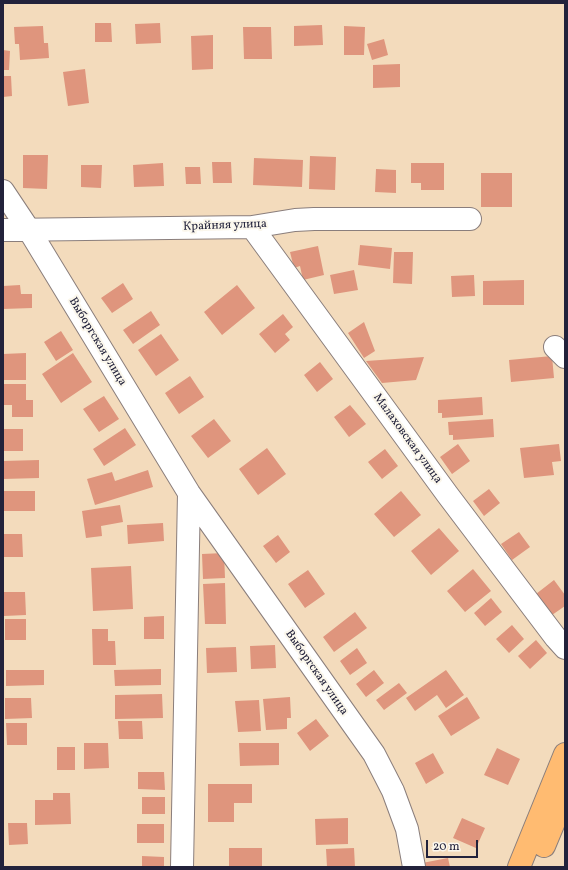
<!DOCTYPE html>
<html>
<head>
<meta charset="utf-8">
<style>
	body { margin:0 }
	#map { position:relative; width:568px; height:870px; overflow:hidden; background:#f3dbbc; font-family:Vollkorn,serif }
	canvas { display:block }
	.frame { position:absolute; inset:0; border:4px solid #22223b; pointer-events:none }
	.scale { position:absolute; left:426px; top:840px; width:52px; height:18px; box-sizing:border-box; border:2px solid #22223b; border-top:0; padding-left:5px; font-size:12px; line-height:14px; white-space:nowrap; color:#22223b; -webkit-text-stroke:3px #fbf7ec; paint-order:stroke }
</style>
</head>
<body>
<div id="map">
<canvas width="568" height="870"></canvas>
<div class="frame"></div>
<div class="scale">20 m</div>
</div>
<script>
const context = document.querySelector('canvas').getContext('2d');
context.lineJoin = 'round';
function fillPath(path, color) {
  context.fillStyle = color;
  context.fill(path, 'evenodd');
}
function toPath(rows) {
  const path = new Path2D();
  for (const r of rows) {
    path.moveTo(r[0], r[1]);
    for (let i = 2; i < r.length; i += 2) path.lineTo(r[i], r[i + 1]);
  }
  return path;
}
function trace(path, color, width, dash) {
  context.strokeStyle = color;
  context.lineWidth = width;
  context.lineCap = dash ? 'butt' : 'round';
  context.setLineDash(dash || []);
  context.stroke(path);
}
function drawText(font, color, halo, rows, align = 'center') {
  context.font = font + ' Vollkorn,serif';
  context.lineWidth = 4;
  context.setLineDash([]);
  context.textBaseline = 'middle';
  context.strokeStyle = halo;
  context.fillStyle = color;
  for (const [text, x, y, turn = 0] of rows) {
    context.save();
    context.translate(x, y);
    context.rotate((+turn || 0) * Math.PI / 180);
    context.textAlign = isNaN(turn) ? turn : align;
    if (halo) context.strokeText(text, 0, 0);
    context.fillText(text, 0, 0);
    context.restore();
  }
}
fillPath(toPath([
	[95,23,111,23,112,42,95,42],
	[160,23,161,43,136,44,135,24],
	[322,25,323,45,294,46,294,26],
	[43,26,44,43,48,43,49,58,20,60,19,44,15,44,14,27],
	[344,26,365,27,364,55,344,55],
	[243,27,271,27,272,59,244,59],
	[213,35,213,69,192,70,191,36],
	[384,39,388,55,372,60,367,44],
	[3,50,10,51,9,70,3,70],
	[400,64,400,87,373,88,373,65],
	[85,69,89,103,68,106,63,72],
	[3,76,11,76,12,96,3,97],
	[23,155,48,155,47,189,23,188],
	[310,156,336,157,335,190,309,189],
	[254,158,303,160,302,187,253,185],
	[212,162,231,162,232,183,213,183],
	[163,163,164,186,134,187,133,165],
	[411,163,444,163,444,190,421,190,421,183,411,183],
	[81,165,102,165,101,188,81,187],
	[185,167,200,167,201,184,186,184],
	[376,169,396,170,396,193,375,192],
	[481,173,512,173,512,207,481,207],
	[360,245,392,248,390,269,358,265],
	[318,246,324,275,303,280,300,266,294,268,290,252],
	[394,252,413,252,412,284,393,283],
	[354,270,358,290,334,294,330,275],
	[474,275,475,296,452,297,451,276],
	[524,280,524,305,483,305,483,281],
	[123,283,133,299,112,313,101,298],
	[20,285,21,294,32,294,32,308,3,309,3,286],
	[237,285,255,308,222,335,204,312],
	[151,311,160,325,133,344,123,330],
	[283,314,293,327,285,334,290,340,275,353,259,334],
	[364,322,375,351,364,358,348,333],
	[61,331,73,350,56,361,44,342],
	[161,334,179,360,156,376,138,350],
	[26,353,26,380,3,380,3,354],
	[73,353,92,382,61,403,42,374],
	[552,356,554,378,511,382,509,360],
	[424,357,416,380,382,383,366,361],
	[320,362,333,379,317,392,304,375],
	[190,376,204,397,179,414,165,393],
	[3,384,26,384,26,400,33,400,33,417,12,417,12,405,3,405],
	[104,396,119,419,99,432,83,409],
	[482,397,483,415,442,418,442,413,438,413,438,400],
	[350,405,366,424,349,437,334,417],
	[214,419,231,441,208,458,191,436],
	[493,419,494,437,453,440,453,435,449,435,448,422],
	[125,428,136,445,104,466,93,449],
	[3,429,23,429,23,451,3,451],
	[458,444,470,461,452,474,440,457],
	[559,444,561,461,552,462,554,475,524,478,520,448],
	[267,448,286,474,258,495,239,469],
	[385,449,398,466,382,479,368,462],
	[39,460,39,478,3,479,3,461],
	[148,470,153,487,95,505,87,479,112,472,115,481],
	[489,489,500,503,484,516,473,501],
	[3,491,35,491,35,511,3,511],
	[401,491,421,515,394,537,374,514],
	[120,505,123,522,101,526,102,536,86,538,82,511],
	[163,523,164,541,128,544,127,525],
	[439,528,459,551,431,575,411,551],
	[519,532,530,547,512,560,501,544],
	[3,534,22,534,23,557,3,557],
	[278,535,290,552,276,563,263,546],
	[224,553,225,578,203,579,202,554],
	[131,566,133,609,93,611,91,568],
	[473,569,491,591,465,612,447,591],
	[308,570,325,594,305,608,288,584],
	[554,580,565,595,565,606,552,615,536,594],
	[225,583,226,624,205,624,203,584],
	[4,592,25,592,26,615,4,616],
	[491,598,502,612,485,626,474,613],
	[355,612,367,628,334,652,323,637],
	[164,616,164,639,144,639,144,617],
	[5,619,26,619,26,640,5,640],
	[512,625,524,639,509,653,496,639],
	[92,629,108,629,108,641,115,641,116,665,93,665],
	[536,640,547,653,530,669,518,656],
	[275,645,276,668,251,669,250,646],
	[236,647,237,672,207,673,206,648],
	[357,648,367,663,350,675,340,661],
	[161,669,161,685,115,686,114,670],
	[6,670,44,670,44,685,6,686],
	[374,670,384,683,366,697,356,684],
	[446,670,464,695,446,708,437,695,415,711,406,698],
	[399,683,407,693,384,710,376,700],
	[162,694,163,718,115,719,115,695],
	[290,697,291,718,287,718,287,729,266,730,263,699],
	[467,697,480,718,451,736,438,716],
	[5,698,31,698,32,718,5,719],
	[259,700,261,731,238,732,235,701],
	[316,719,329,736,310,751,297,733],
	[118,721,142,721,143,739,119,739],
	[6,723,27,723,27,745,7,745],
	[84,743,108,743,109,768,84,769],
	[239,743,279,743,279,765,240,766],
	[57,747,75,747,75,770,57,770],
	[497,748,520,759,508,785,484,775],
	[433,753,444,773,426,784,415,763],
	[138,772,164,772,165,790,138,789],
	[208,784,252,784,252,803,234,803,234,822,208,822],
	[53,793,70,793,71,824,35,825,35,800,53,800],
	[142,797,165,797,165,814,142,814],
	[348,818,348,844,316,845,315,819],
	[462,818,485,828,476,848,453,838],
	[8,823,27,823,28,844,9,845],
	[137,824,164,824,164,843,137,843],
	[229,848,262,848,262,866,229,866],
	[354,848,355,867,327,867,326,849],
	[142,856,164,857,164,867,142,867],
	[448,858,450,867,417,867,417,864]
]), '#df957d');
const minor = toPath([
	[3,191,29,230,189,493,374,754,393,791,407,829,414,867],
	[252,227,447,494,556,638,565,648],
	[3,230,252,227,295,220,314,219,470,219],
	[555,347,565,357],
	[182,867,189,493]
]);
const major = toPath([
	[544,846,565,796],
	[519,867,565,754]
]);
trace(minor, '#8a7e7c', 24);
trace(major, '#8a7e7c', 24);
trace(minor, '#fff', 22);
trace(major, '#ffbb71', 22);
drawText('12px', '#22223b', '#fbf7ec', [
	["Крайняя улица",225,226,-2],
	["Выборгская улица",97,342,59],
	["Малаховская улица",407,439,54],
	["Выборгская улица",316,673,55]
]);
</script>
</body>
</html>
